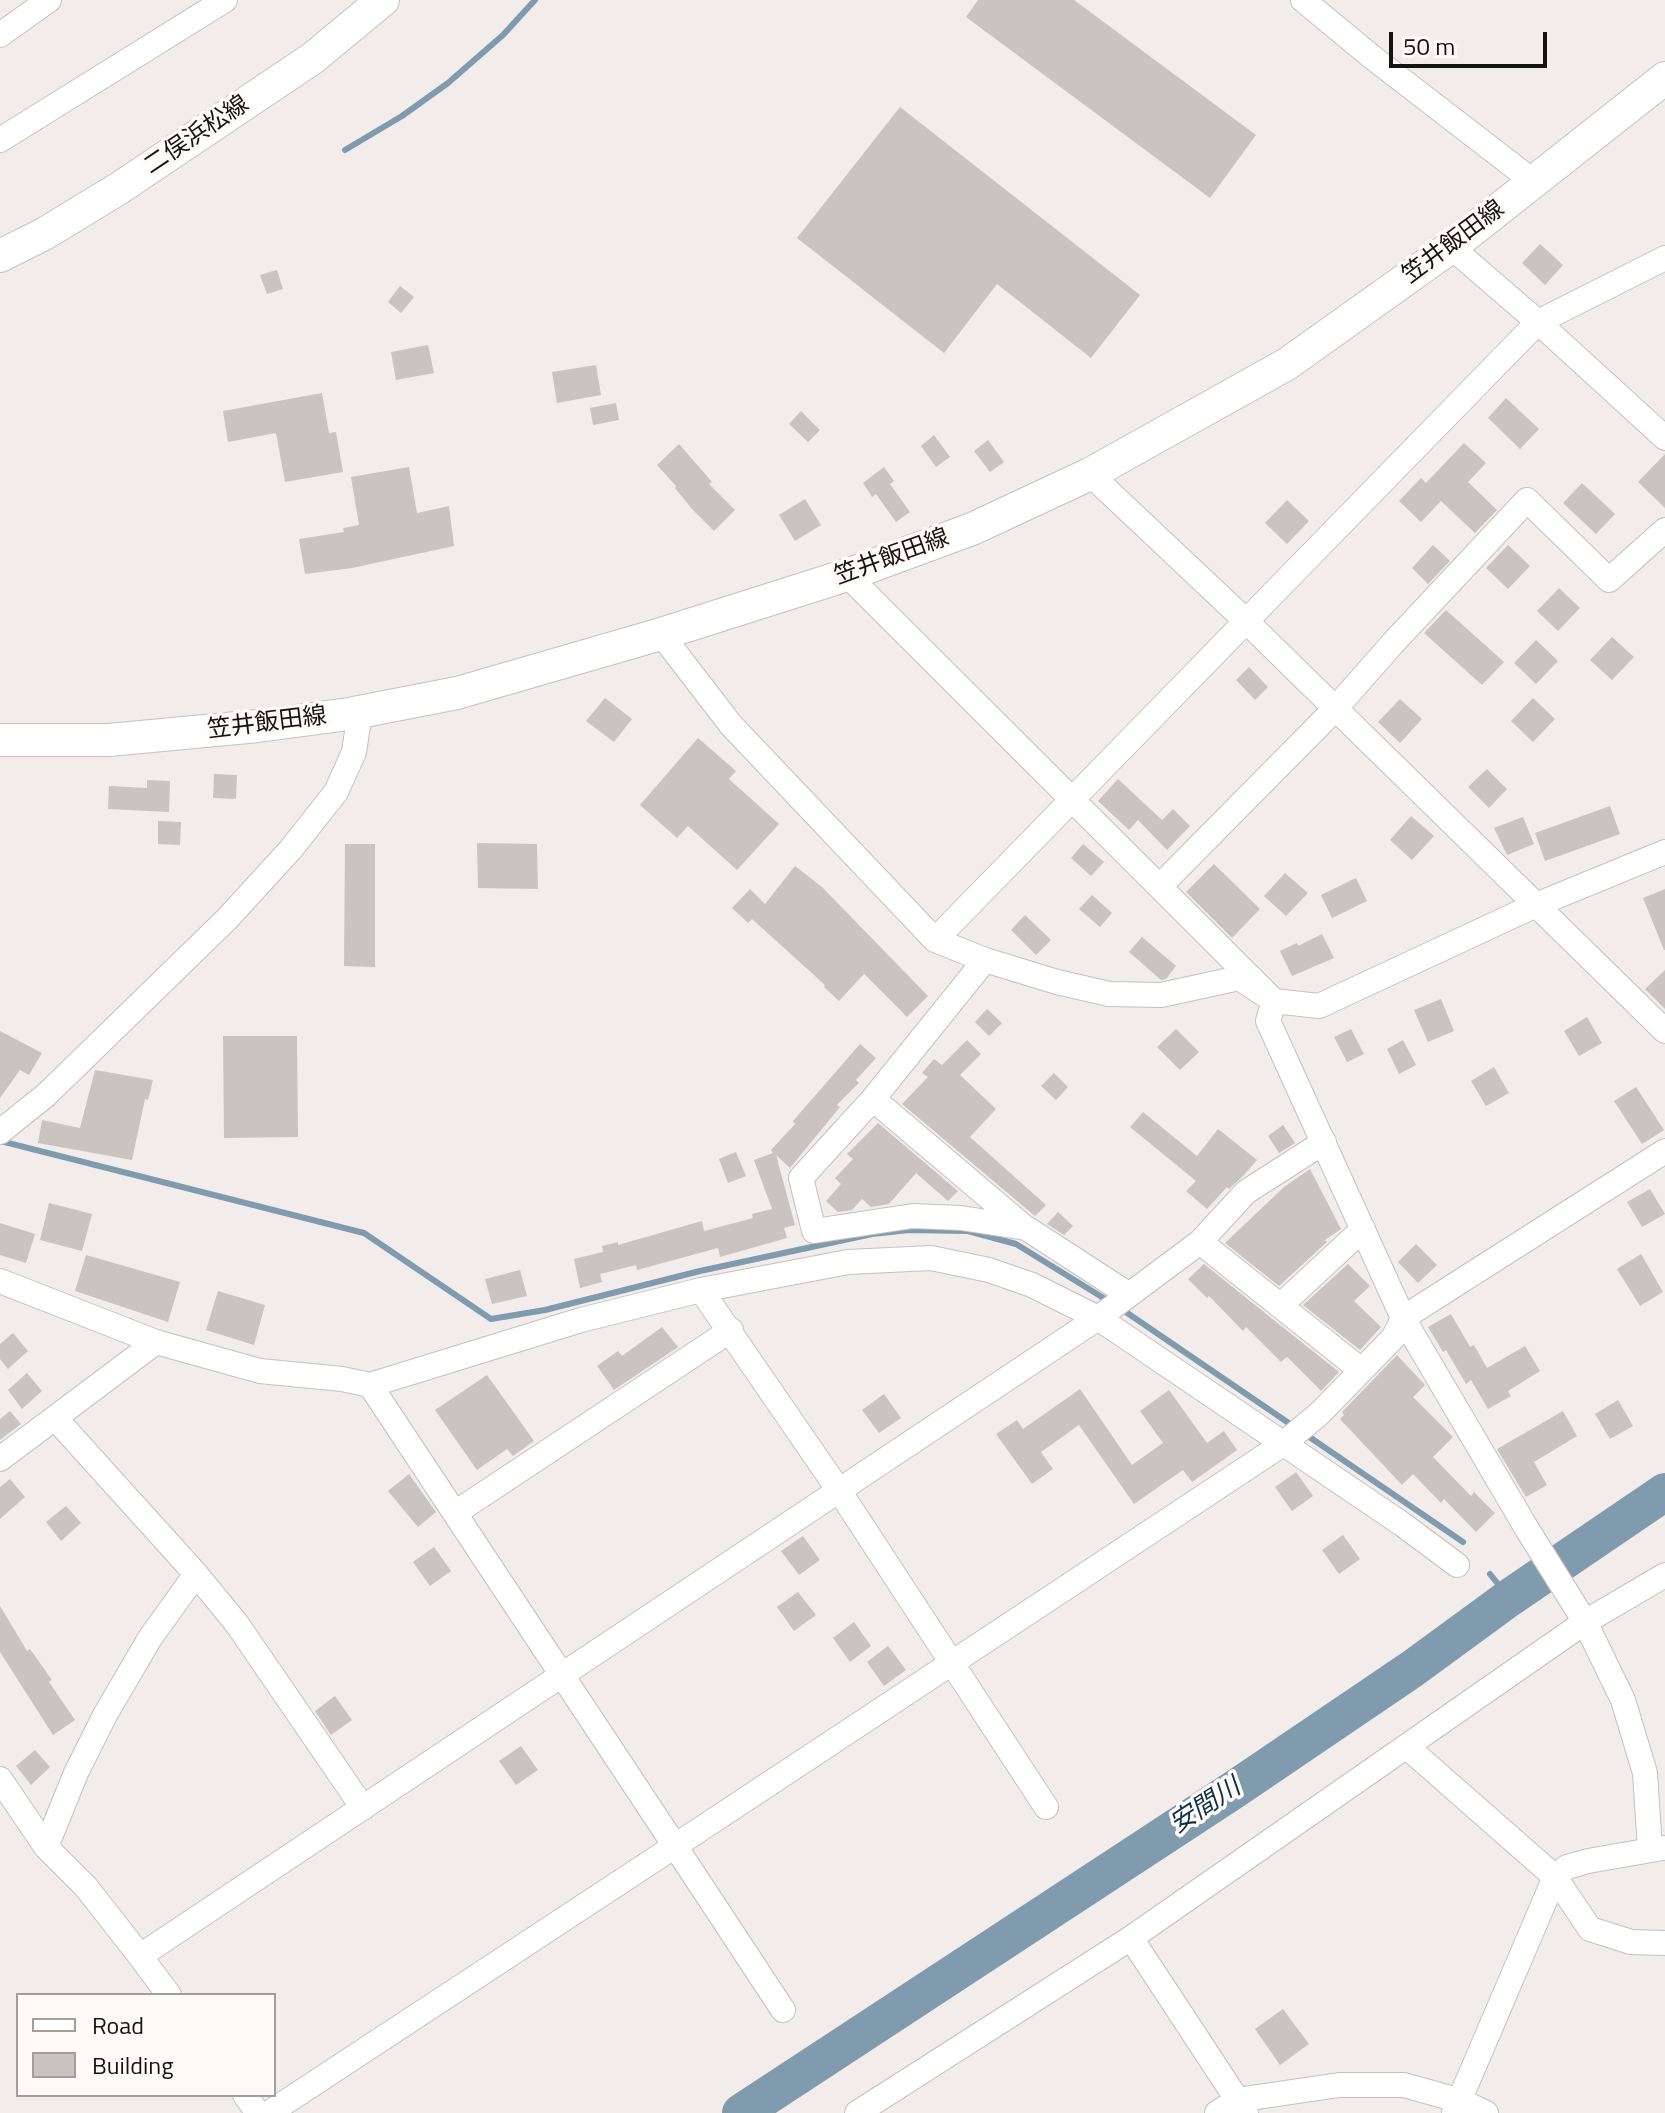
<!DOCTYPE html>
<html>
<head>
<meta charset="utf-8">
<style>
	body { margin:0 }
	#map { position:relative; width:1665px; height:2113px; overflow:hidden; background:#f2ecea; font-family:"Titillium Web",sans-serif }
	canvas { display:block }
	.legend { position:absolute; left:16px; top:1993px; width:260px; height:104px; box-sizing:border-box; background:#fffaf8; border:2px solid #a29e9c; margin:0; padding:10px 14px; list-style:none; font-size:24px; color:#161413 }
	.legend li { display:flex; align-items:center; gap:16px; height:40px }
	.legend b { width:40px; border:2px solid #a29e9c }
	.scale { position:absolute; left:1389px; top:32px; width:158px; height:36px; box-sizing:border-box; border:4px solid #161413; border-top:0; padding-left:10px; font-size:24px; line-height:28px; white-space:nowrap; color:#161413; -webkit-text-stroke:6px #fffaf8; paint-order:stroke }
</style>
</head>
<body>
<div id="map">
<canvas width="1665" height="2113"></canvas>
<ul class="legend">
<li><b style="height:10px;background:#fff"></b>Road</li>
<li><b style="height:22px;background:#c9c3c1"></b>Building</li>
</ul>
<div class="scale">50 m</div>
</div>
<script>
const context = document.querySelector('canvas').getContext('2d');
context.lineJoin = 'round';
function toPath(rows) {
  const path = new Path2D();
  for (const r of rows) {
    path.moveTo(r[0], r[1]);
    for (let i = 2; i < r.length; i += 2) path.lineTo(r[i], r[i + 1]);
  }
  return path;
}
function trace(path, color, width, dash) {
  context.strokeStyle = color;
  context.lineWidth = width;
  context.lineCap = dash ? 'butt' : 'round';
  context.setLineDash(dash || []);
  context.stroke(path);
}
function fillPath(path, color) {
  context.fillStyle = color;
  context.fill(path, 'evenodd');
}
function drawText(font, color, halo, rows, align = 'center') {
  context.font = font + ' "Titillium Web","Noto Sans JP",sans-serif';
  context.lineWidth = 7;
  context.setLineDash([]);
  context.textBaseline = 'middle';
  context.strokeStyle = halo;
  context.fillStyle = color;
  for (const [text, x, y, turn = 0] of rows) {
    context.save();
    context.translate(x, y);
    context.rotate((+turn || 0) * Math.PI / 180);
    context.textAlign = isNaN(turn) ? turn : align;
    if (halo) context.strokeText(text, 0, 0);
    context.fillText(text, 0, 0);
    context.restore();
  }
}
trace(toPath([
	[345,150,402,116,448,83,503,35,535,0],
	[0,1141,364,1233,491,1319,545,1310,700,1271,872,1234,909,1230,968,1231,1016,1244,1110,1302],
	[1120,1308,1296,1428],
	[1305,1434,1463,1542],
	[1490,1574,1509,1598]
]), '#809bad', 6);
trace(toPath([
	[741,2113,1235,1789,1412,1669,1509,1598,1665,1492]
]), '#809bad', 38);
fillPath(toPath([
	[978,0,1074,0,1256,135,1210,198,966,17],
	[900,107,1140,295,1091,358,997,284,944,353,797,238],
	[1540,244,1563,265,1545,285,1522,263],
	[277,270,283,289,267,294,260,275],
	[400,286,414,297,401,313,388,302],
	[428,345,434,373,396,380,391,352],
	[596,365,601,395,557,403,552,372],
	[322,393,329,433,336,432,343,472,285,482,276,433,228,442,223,411],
	[1506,398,1539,429,1520,449,1488,418],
	[616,403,619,420,593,425,590,408],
	[801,411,820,430,808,442,789,424],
	[934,435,950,457,936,467,921,446],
	[988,440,1004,462,990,472,974,451],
	[1464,443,1486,463,1468,482,1497,510,1475,533,1441,501,1421,522,1399,501,1421,478,1426,483],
	[679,444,712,482,709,484,735,510,714,531,692,509,675,488,676,486,657,465],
	[1665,454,1665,508,1638,482],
	[409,467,417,513,449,506,454,546,352,568,305,574,299,539,344,532,343,528,359,525,351,477],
	[884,467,894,481,890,484,910,512,896,522,876,494,872,497,863,483],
	[1582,483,1615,514,1596,534,1563,503],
	[805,499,821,525,795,541,779,515],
	[1287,500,1309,521,1287,544,1265,523],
	[1433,545,1450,561,1428,584,1412,568],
	[1508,545,1530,566,1508,589,1486,568],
	[1559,588,1580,608,1558,631,1537,611],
	[1446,610,1504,662,1482,685,1424,633],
	[1612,637,1634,657,1612,680,1590,660],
	[1536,640,1558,661,1536,684,1514,663],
	[1249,667,1268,687,1255,700,1236,680],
	[605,698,632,719,614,742,586,721],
	[1533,698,1555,719,1533,742,1511,721],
	[1400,699,1422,719,1400,743,1378,722],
	[698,738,736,771,729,779,779,824,737,870,688,826,677,838,640,805],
	[1487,769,1507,789,1489,808,1468,787],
	[214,774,237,775,236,799,213,798],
	[1118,779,1162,820,1173,809,1190,826,1167,850,1138,820,1129,830,1098,801],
	[147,780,170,781,169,812,108,809,109,786,147,788],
	[1610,806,1620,834,1545,861,1535,833],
	[1411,816,1434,836,1412,860,1390,840],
	[1523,817,1534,844,1507,855,1494,828],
	[158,821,181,822,180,845,158,844],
	[477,843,537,844,538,889,478,888],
	[345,844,375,844,375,967,344,966],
	[1083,844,1104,862,1091,876,1071,858],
	[1214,864,1260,909,1232,938,1186,892],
	[795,866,822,887,928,996,907,1017,864,974,839,1001,824,987,825,985,752,919,748,923,732,908,750,889,765,904],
	[1285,873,1308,893,1286,916,1264,896],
	[1356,878,1367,901,1332,918,1321,895],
	[1665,889,1665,950,1664,950,1643,898],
	[1092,895,1112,913,1100,927,1079,909],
	[1025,915,1051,940,1036,955,1011,930],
	[1322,934,1334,958,1292,976,1280,951,1297,943,1298,946],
	[1142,937,1176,966,1166,979,1161,980,1129,952],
	[1665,970,1665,1009,1645,989],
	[1441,999,1454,1031,1428,1042,1414,1010],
	[987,1009,1002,1023,989,1036,975,1022],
	[1587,1017,1602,1043,1579,1056,1564,1031],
	[1176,1029,1199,1052,1180,1070,1157,1047],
	[1351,1029,1364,1054,1347,1062,1334,1037],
	[0,1031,42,1053,29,1075,20,1070,0,1098],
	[223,1036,297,1036,298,1137,224,1138],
	[967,1040,981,1054,960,1075,996,1109,970,1137,1046,1205,1035,1216,902,1104,928,1077,922,1073,934,1059,942,1065],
	[1403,1040,1416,1065,1399,1074,1387,1049],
	[860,1044,876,1058,856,1080,859,1083,837,1105,840,1107,790,1168,776,1155,795,1225,784,1228,787,1238,720,1257,718,1248,637,1270,636,1265,600,1274,602,1282,580,1288,574,1259,603,1252,602,1246,618,1242,618,1245,702,1221,704,1231,753,1218,752,1214,772,1209,754,1160,773,1153,771,1150,795,1124,793,1121],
	[1494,1067,1509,1093,1486,1106,1471,1081],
	[95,1070,153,1080,148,1100,145,1099,132,1160,38,1143,42,1120,80,1128],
	[1054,1073,1068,1087,1056,1100,1041,1086],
	[1636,1087,1664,1130,1642,1144,1614,1101],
	[1143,1112,1197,1156,1218,1129,1257,1160,1244,1175,1229,1189,1227,1187,1207,1209,1186,1191,1196,1181,1130,1127],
	[878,1123,958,1191,948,1201,916,1173,889,1204,871,1207,862,1199,852,1210,838,1212,826,1201,841,1184,835,1178,853,1159,847,1154],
	[1283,1125,1295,1143,1279,1153,1268,1136],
	[736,1152,746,1176,728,1183,719,1159],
	[1310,1169,1341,1229,1325,1240,1327,1242,1279,1286,1225,1243,1284,1187],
	[1650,1189,1665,1214,1642,1227,1627,1202],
	[49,1203,92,1214,82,1251,40,1240],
	[1058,1212,1073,1226,1064,1235,1047,1224],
	[0,1223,35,1234,26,1263,0,1255],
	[1416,1244,1437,1265,1418,1283,1398,1262],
	[1641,1254,1663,1292,1640,1306,1617,1269],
	[86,1255,180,1282,168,1322,75,1291],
	[1204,1264,1270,1317,1339,1372,1321,1391,1287,1357,1281,1362,1246,1327,1243,1331,1209,1296,1207,1298,1188,1279],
	[1348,1264,1370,1286,1354,1301,1381,1327,1360,1350,1303,1305],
	[520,1270,527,1296,492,1304,485,1279],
	[218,1291,265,1305,254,1345,206,1330],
	[1451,1314,1470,1347,1474,1345,1487,1368,1525,1346,1540,1371,1508,1391,1511,1396,1488,1409,1471,1380,1466,1384,1446,1350,1443,1352,1428,1327],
	[662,1327,678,1347,614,1390,597,1366,618,1351,622,1356],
	[13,1333,28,1351,8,1369,0,1359,0,1344],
	[1397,1355,1425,1385,1413,1397,1453,1437,1433,1457,1471,1496,1474,1492,1495,1513,1476,1532,1444,1499,1441,1503,1413,1474,1402,1485,1340,1419,1344,1415,1342,1412],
	[27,1373,42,1391,22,1409,8,1390],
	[487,1375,534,1441,513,1456,507,1449,477,1470,435,1410],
	[1080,1389,1132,1465,1163,1443,1140,1411,1169,1390,1207,1443,1224,1431,1237,1450,1192,1482,1183,1470,1134,1504,1079,1425,1041,1452,1053,1469,1032,1484,996,1434,1017,1420,1023,1429],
	[884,1394,901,1418,879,1433,862,1410],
	[1618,1400,1633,1426,1610,1439,1595,1414],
	[10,1411,21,1424,0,1440,0,1419],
	[1563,1411,1577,1436,1534,1462,1547,1485,1526,1497,1497,1449],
	[1296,1472,1313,1496,1292,1511,1275,1487],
	[409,1474,436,1512,418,1527,388,1491],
	[10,1479,25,1497,0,1519,0,1487],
	[66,1506,81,1523,61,1541,46,1522],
	[1343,1535,1360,1559,1339,1574,1322,1550],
	[803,1536,820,1560,799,1575,781,1551],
	[434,1547,451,1571,430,1586,413,1562],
	[798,1592,816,1615,794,1631,777,1607],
	[0,1606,27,1651,30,1649,52,1680,49,1682,75,1720,53,1735,0,1652],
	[854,1622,871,1646,850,1662,833,1638],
	[888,1646,906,1670,884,1686,867,1662],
	[335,1696,352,1720,331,1735,315,1711],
	[521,1746,538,1770,516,1785,499,1761],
	[35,1750,50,1767,31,1785,16,1766],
	[1283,2009,1309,2044,1280,2065,1255,2029]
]), '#c9c3c1');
const minor = toPath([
	[1303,0,1372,57,1534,182],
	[0,35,49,0],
	[0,140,225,0],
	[1451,247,1538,322,1665,438],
	[1090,474,1246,621,1665,1031],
	[847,575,1274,1001,1268,1021,1403,1318,1527,1529,1585,1622,1623,1700,1645,1773,1650,1849],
	[661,634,731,725,935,940,985,960,1057,982,1109,994,1161,995,1239,978,1274,1001,1319,1006,1536,905,1665,852],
	[1160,886,1335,709,1393,643,1527,500,1609,580,1665,530],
	[935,940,1538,322,1665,258],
	[985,960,873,1099,801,1178,814,1231,913,1216,961,1218,1026,1228,1128,1294],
	[873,1099,1024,1227],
	[0,1132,46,1095,227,919,291,849,336,792,354,752,360,712],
	[1200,1242,1361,1370],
	[0,1281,156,1342,260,1371,342,1379,370,1385,675,1846,1283,1444,1320,1413,1394,1337,1403,1318,1665,1151],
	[701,1290,840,1492,1046,1807],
	[1280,1306,1363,1229],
	[370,1385,581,1320,701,1290,848,1262,931,1258,989,1270,1032,1285,1098,1318,1402,1524,1457,1565],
	[56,1419,196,1574,237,1624,363,1808],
	[0,1459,156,1342],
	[455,1513,731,1330],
	[1407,1747,1555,1877,1590,1929,1631,1942,1665,1943],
	[0,1779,46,1847,86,1887,140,1956],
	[46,1847,76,1773,105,1715,150,1638,196,1574],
	[1131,1938,1246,2113],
	[169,1995,140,1956,1098,1318,1200,1242,1246,1192,1324,1142],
	[245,2095,258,2113],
	[269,2113,675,1846,783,2010],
	[857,2113,1131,1938,1585,1622,1665,1575],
	[1217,2113,1237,2100,1339,2085,1404,2085,1461,2101,1486,2113],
	[1454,2113,1555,1877,1567,1867,1588,1861,1663,1848]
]);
const major = toPath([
	[0,256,44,234,118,189,313,58,383,0],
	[0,740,109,740,258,726,349,714,457,693,661,634,847,575,972,529,1090,474,1287,364,1451,247,1665,78]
]);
trace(minor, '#c6c0be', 26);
trace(major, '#c6c0be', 34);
trace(minor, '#fff', 24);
trace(major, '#fff', 32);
drawText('24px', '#161413', '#fffaf8', [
	["二俣浜松線",197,136,-34],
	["笠井飯田線",1454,243,-37],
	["笠井飯田線",892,558,-20],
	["笠井飯田線",267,724,-7]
]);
drawText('italic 26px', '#0d3248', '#fffaf8', [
	["安間川",1206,1807,-33]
]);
</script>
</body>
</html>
